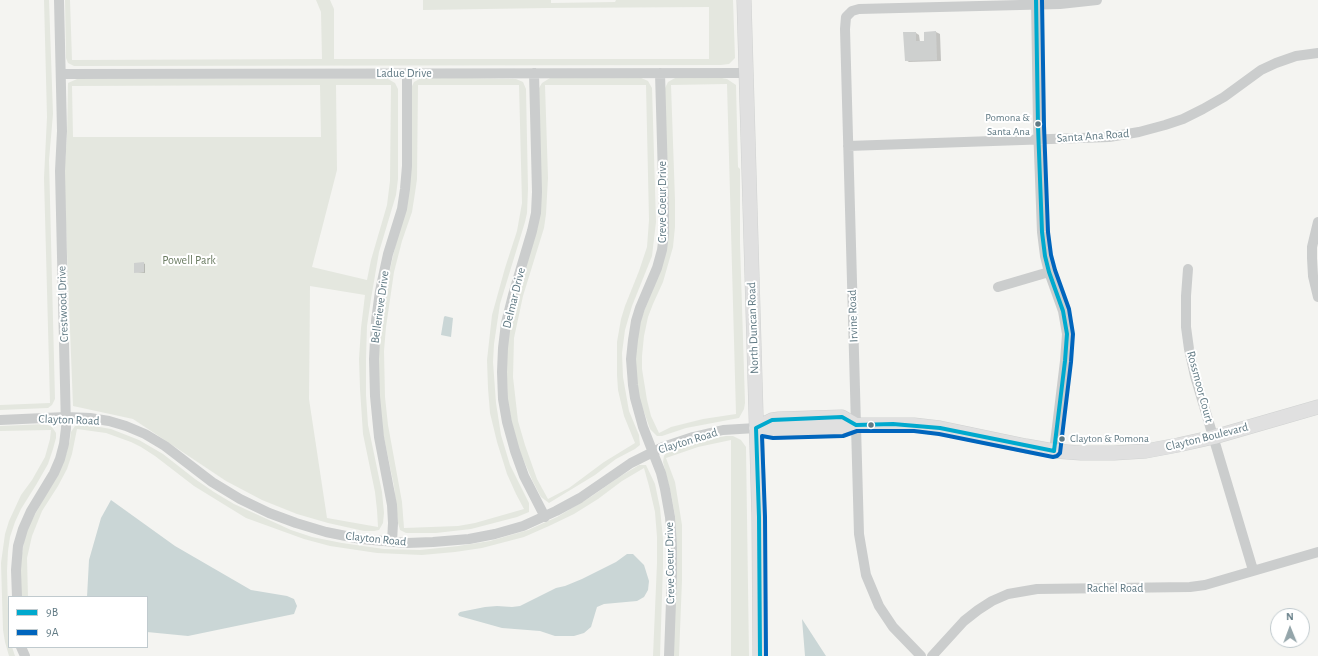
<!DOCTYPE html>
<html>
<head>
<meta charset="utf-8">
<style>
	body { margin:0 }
	#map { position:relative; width:1318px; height:656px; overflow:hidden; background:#f4f4f1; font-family:"Alegreya Sans",sans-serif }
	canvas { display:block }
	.legend { position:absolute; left:8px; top:596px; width:140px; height:52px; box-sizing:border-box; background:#fff; border:1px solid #c0cace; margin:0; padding:5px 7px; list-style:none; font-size:12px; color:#617a84 }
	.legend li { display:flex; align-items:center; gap:8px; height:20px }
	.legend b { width:20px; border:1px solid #c0cace }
	.north { position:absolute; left:1270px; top:608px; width:40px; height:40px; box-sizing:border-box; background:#fff; border:1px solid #c0cace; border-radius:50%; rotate:359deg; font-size:11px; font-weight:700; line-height:16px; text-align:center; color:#617a84 }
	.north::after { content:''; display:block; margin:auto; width:14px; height:18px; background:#94a5aa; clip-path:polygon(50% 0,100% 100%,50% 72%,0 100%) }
</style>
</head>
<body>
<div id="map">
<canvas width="1318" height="656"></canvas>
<ul class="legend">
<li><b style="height:5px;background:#00a9ce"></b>9B</li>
<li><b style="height:5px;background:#0065bd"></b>9A</li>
</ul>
<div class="north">N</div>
</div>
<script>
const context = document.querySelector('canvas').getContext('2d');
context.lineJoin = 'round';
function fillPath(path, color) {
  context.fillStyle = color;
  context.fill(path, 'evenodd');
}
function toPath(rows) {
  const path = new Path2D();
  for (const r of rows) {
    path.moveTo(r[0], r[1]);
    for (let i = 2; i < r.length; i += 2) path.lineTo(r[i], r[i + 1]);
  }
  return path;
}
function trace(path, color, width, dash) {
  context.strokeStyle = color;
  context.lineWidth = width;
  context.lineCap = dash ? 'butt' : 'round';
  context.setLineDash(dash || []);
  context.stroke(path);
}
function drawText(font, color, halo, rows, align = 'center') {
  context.font = font + ' "Alegreya Sans",sans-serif';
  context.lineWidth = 4;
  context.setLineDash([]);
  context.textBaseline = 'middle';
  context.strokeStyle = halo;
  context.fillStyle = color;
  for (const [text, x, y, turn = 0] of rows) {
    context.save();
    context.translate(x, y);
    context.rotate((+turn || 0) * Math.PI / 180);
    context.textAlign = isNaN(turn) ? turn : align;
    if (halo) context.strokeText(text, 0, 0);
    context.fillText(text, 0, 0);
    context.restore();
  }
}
fillPath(toPath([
	[44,0,49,0,53,114,49,160,55,399,52,405,48,408,0,410,0,405,50,403,44,178,47,117],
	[65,0,70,0,72,60,322,59,321,12,316,0,330,0,334,9,334,59,709,59,709,7,548,8,423,10,423,0,551,0,551,3,615,2,616,0,733,0,735,58,729,64,721,65,74,66,68,63,66,58],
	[423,77,516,79,523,82,526,89,528,189,527,213,525,222,500,304,494,344,493,362,496,403,501,435,510,465,529,503,529,512,517,517,471,529,436,533,406,533,400,530,398,523,394,486,382,428,378,382,379,344,382,305,393,256,400,226,411,88,414,82],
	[418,85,519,85,522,203,517,231,505,268,492,315,487,360,488,388,490,413,497,442,507,474,516,494,524,509,475,523,458,526,404,528,402,502,388,425,385,397,384,351,386,327,394,272,402,241,412,212,415,193,417,179],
	[639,77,648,81,652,88,656,222,652,256,632,306,625,330,622,353,623,377,629,411,639,435,640,445,635,449,616,459,595,475,549,503,541,497,533,482,518,447,512,423,508,403,507,379,506,356,511,319,538,226,539,88,542,83,550,78],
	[545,85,646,85,649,220,647,247,639,271,625,306,621,319,617,342,617,375,618,390,624,416,635,443,604,462,569,488,548,499,537,479,525,445,518,421,513,377,514,338,523,296,544,228,546,214,548,178],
	[675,78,722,78,727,79,736,85,738,167,740,169,740,243,745,403,744,409,739,418,686,428,662,436,657,436,650,429,638,395,635,361,639,324,662,266,665,88,668,82],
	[727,84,736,414,703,419,671,427,659,433,651,416,647,400,642,369,642,356,644,336,648,317,653,304,663,282,673,247,675,227,675,200,671,85],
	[77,79,388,79,395,83,398,89,398,179,396,195,379,252,371,299,367,326,366,359,366,395,368,425,382,492,384,513,383,523,379,530,374,531,364,531,328,523,297,514,262,500,226,481,133,419,73,406,64,175,67,137,68,83],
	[320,85,321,137,73,137,72,86],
	[336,85,391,85,390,181,387,205,371,260,367,280,312,267,337,170],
	[310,286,365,295,361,328,359,359,360,389,363,434,375,492,377,510,378,527,327,518,309,399],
	[46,424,52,427,56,433,56,438,53,449,48,464,36,485,21,509,15,522,10,537,8,551,7,571,9,647,12,647,15,656,9,656,5,642,3,630,1,563,5,534,9,521,21,495,32,480,45,457,50,439,51,430,0,431,0,426],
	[82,424,111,429,139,440,163,454,195,479,214,492,234,504,291,530,312,537,342,543,384,549,420,550,458,546,490,541,528,530,557,517,592,496,619,477,639,465,646,465,655,484,660,508,663,539,663,566,660,656,653,656,657,563,657,537,655,512,649,486,644,468,622,481,598,499,574,514,549,526,524,537,482,548,455,552,422,555,377,553,330,546,304,539,246,518,194,486,155,456,141,447,131,442,106,433,77,429,72,454,67,469,58,486,42,511,32,536,27,558,28,597,21,597,21,559,26,531,64,461,70,440,71,432,75,426],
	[726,436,733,436,741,440,746,447,749,656,731,656,731,440,698,447,666,458,675,482,682,525,682,580,679,656,673,656,676,563,675,516,671,494,663,462,664,456,667,452,676,448,694,442]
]), '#e4e7df');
fillPath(toPath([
	[445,316,453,318,451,337,441,335,444,317],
	[111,500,175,546,251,590,287,596,294,599,297,606,294,614,188,636,147,632,147,597,87,597,89,560,101,518],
	[627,554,633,554,644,565,649,581,648,590,644,597,637,601,604,604,597,607,591,627,584,633,574,636,555,636,540,631,502,628,459,616,458,614,460,612,485,607,497,606,512,607,520,606,556,588,565,586,582,579,616,562],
	[802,619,826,656,805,656]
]), '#cad6d6');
fillPath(toPath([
	[936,32,940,34,941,61,909,62,906,60,916,33,919,35,920,42,925,42,925,33],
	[143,263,145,264,145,273,135,272]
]), '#0003');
fillPath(toPath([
	[936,31,937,60,905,61,903,32,916,32,916,41,924,41,924,32],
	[144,262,144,272,134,273,134,263]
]), '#ced0cf');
const secondary = toPath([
	[744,0,759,517,760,656],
	[756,428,773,432,843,430,856,425,914,425,940,428,1026,446,1054,451,1081,453,1114,453,1146,451,1178,445,1214,437,1318,407],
	[756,428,772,420,779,419,842,417,856,425]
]);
trace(secondary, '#d0d2d1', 15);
trace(toPath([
	[1036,0,1038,126,1042,232,1045,256,1049,272,1063,311,1067,334,1065,361,1054,451],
	[534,73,537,192,536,213,532,231,513,295,506,323,503,348,502,372,503,399,507,422,515,451,524,476,545,517],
	[660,73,664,213,664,234,662,250,657,268,640,308,636,321,633,340,631,359,633,385,635,398,643,427,661,473,665,489,670,517,672,545,672,574,669,656],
	[61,74,746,73],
	[848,146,1109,137,1139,132,1165,125,1183,119,1203,109,1224,97,1261,70,1276,63,1296,56,1318,53],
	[1318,222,1312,247,1312,258,1313,276,1318,297],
	[1188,269,1186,296,1186,327,1189,349,1195,376,1253,570],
	[998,287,1049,272],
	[0,420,66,417,90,418,109,421,126,426,145,434,165,446,212,482,240,499,269,513,296,523,326,532,361,539,407,543,433,542,469,539,495,534,523,526,556,511,580,498,631,463,663,447,693,437,723,430,756,428],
	[392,542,393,523,392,505,379,437,375,396,374,359,376,321,380,291,388,254,402,209,405,189,407,166,407,73],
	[17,597,16,570,18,546,23,529,31,511,54,473,60,459,64,444,66,428,60,171,62,131,59,0],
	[21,647,25,656],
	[921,656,893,627,879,606,866,575,859,534,845,29,846,17,852,11,859,9,1060,4,1097,0],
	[932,656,964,621,978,610,992,601,1008,594,1037,589,1190,587,1205,585,1318,552]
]), '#cbcdcd', 10);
trace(secondary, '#e0e0e0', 14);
trace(toPath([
	[760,656,759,517,756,428,772,420,842,417,856,425,893,424,940,428,1054,451,1065,361,1067,334,1063,311,1049,272,1045,256,1042,232,1038,126,1036,0]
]), '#00a9ce', 4);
trace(toPath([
	[766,656,765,517,762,436,773,438,843,436,857,431,914,431,939,434,1053,457,1057,456,1060,453,1071,362,1073,334,1069,309,1055,270,1051,255,1048,232,1044,126,1042,0]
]), '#0065bd', 4);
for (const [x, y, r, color] of [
	[1038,124,3.5,"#617a84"],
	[871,425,3.5,"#617a84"],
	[1062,439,3.5,"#617a84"]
]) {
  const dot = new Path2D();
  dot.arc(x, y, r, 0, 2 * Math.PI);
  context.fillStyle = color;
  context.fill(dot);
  trace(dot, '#fff', 1.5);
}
drawText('11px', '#617a84', '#fff', [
	["Pomona &",1030,118],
	["Santa Ana",1030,132],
	["Clayton & Pomona",1070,439,"left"]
], 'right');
drawText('12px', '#617a84', '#fff', [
	["Ladue Drive",404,73],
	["Santa Ana Road",1093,136,-4],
	["Creve Coeur Drive",662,202,-90],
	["Delmar Drive",514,298,-76],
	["Crestwood Drive",63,304,-92],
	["Bellerieve Drive",380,307,-82],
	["Irvine Road",853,316,-92],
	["North Duncan Road",753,328,-92],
	["Rossmoor Court",1200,387,75],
	["Clayton Road",69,420,2],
	["Clayton Boulevard",1207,437,-14],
	["Clayton Road",688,441,-17],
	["Clayton Road",376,539,6],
	["Creve Coeur Drive",670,563,-91],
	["Rachel Road",1115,588]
]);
drawText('12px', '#6a7b61', '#fff', [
	["Powell Park",189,260]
]);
</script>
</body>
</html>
